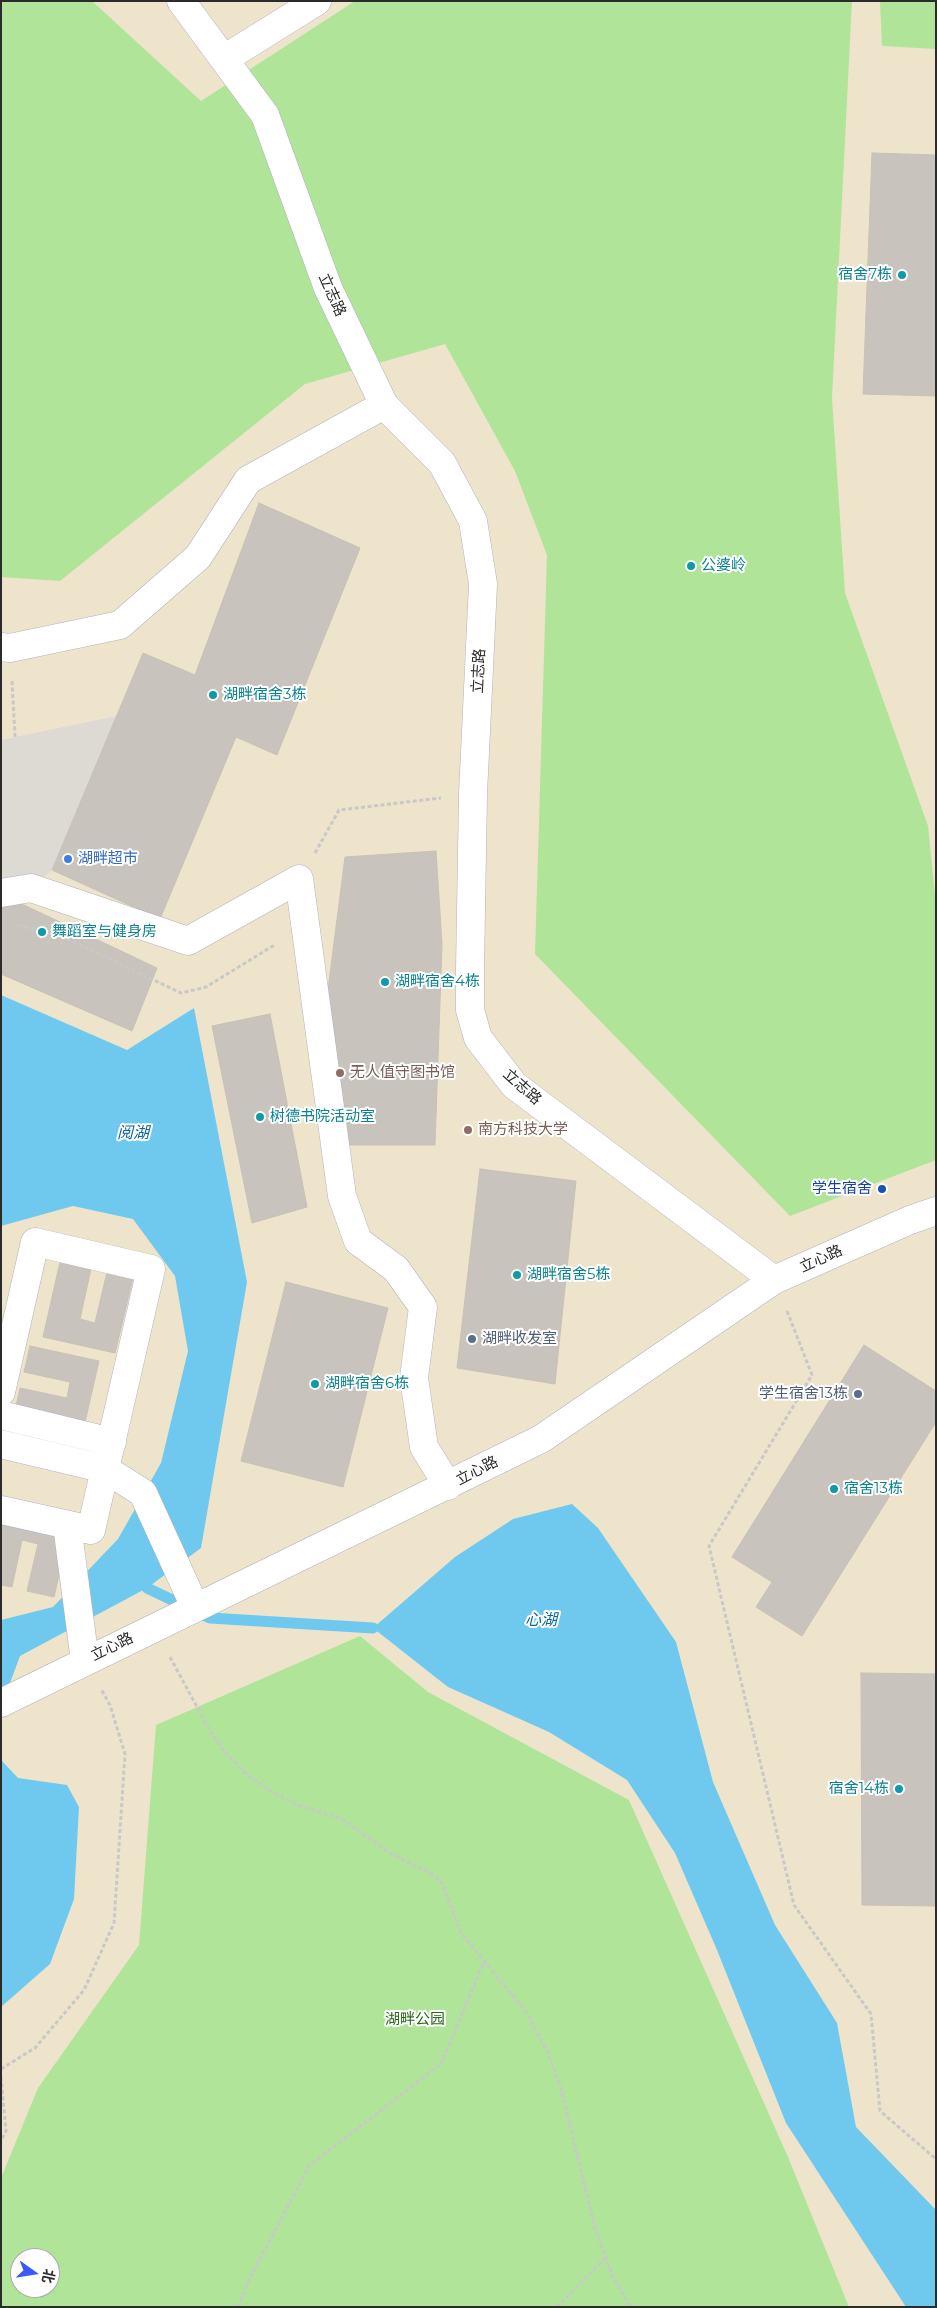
<!DOCTYPE html>
<html>
<head>
<meta charset="utf-8">
<style>
	body { margin:0 }
	#map { position:relative; width:937px; height:2308px; overflow:hidden; background:#ede6dd; font-family:Montserrat,"Noto Sans SC",sans-serif }
	canvas { display:block }
	.frame { position:absolute; inset:0; border:2px solid #2b2b2b; pointer-events:none }
	.north { position:absolute; left:10px; top:2248px; width:50px; height:50px; box-sizing:border-box; background:#fff; border:1px solid #aaa; border-radius:50%; rotate:103deg; font-size:14px; font-weight:700; line-height:20px; text-align:center; color:#2b2b2b }
	.north::after { content:''; display:block; margin:auto; width:18px; height:22px; background:#3b59fb; clip-path:polygon(50% 0,100% 100%,50% 72%,0 100%) }
</style>
</head>
<body>
<div id="map">
<canvas width="937" height="2308"></canvas>
<div class="frame"></div>
<div class="north">北</div>
</div>
<script>
const context = document.querySelector('canvas').getContext('2d');
context.lineJoin = 'round';
function fillPath(path, color) {
  context.fillStyle = color;
  context.fill(path, 'evenodd');
}
function toPath(rows) {
  const path = new Path2D();
  for (const r of rows) {
    path.moveTo(r[0], r[1]);
    for (let i = 2; i < r.length; i += 2) path.lineTo(r[i], r[i + 1]);
  }
  return path;
}
function trace(path, color, width, dash) {
  context.strokeStyle = color;
  context.lineWidth = width;
  context.lineCap = dash ? 'butt' : 'round';
  context.setLineDash(dash || []);
  context.stroke(path);
}
function drawText(font, color, halo, rows, align = 'center') {
  context.font = font + ' Montserrat,"Noto Sans SC",sans-serif';
  context.lineWidth = 4;
  context.setLineDash([]);
  context.textBaseline = 'middle';
  context.strokeStyle = halo;
  context.fillStyle = color;
  for (const [text, x, y, turn = 0] of rows) {
    context.save();
    context.translate(x, y);
    context.rotate((+turn || 0) * Math.PI / 180);
    context.textAlign = isNaN(turn) ? turn : align;
    if (halo) context.strokeText(text, 0, 0);
    context.fillText(text, 0, 0);
    context.restore();
  }
}
fillPath(toPath([
	[1,1,936,1,936,2307,1,2307],
	[20,2258,50,2258,50,2288,20,2288]
]), '#eee4cc');
fillPath(toPath([
	[1,1,92,1,201,101,355,1,852,1,832,398,845,593,928,826,936,904,936,1160,790,1216,535,954,547,555,515,471,445,344,305,384,60,581,1,577],
	[880,1,936,1,936,49,882,46],
	[360,1636,428,1692,629,1800,788,2157,849,2307,1,2307,1,2178,38,2088,139,1945,156,1725],
	[20,2258,50,2258,50,2288,20,2288]
]), '#b0e499');
fillPath(toPath([
	[117,716,52,870,31,888,1,893,1,740]
]), '#ddd9d3');
fillPath(toPath([
	[1,995,127,1050,194,1008,247,1282,201,1548,147,1588,20,1656,1,1707,1,1620,53,1607,118,1539,161,1463,188,1351,175,1276,133,1219,73,1206,1,1226],
	[572,1504,598,1528,676,1642,713,1782,775,1925,837,2023,856,2127,936,2210,936,2307,906,2307,786,2123,717,1950,675,1853,627,1780,549,1732,448,1687,373,1628,455,1557,513,1519],
	[1,1760,18,1778,67,1785,79,1807,74,1899,50,1964,1,2007]
]), '#6fc9ef');
trace(toPath([
	[147,1588,210,1618,373,1628]
]), '#6fc9ef', 11);
const building = toPath([
	[872,153,936,155,936,396,863,394,872,153],
	[259,503,360,548,277,755,236,737,160,919,52,870,143,653,195,675,259,503],
	[436,851,442,944,435,1145,348,1145,324,1021,345,857,436,851],
	[5,896,157,968,132,1031,1,974,1,897,5,896],
	[270,1014,307,1207,252,1223,212,1026,270,1014],
	[480,1169,576,1181,555,1384,457,1368,480,1169],
	[60,1262,91,1269,80,1319,95,1323,107,1272,133,1278,115,1353,43,1337,60,1262],
	[286,1282,388,1308,343,1487,241,1461,286,1282],
	[864,1345,936,1391,936,1422,802,1636,756,1607,772,1582,732,1557,864,1345],
	[30,1346,99,1361,83,1431,14,1415,20,1388,67,1398,70,1382,24,1372,30,1346],
	[1,1519,68,1535,54,1597,27,1591,38,1544,22,1540,12,1587,1,1585,1,1519],
	[861,1673,936,1674,936,1906,862,1905,861,1673]
]);
fillPath(building, '#c8c3bc');
trace(building, '#c8c2b6', 1);
const minor = toPath([
	[181,1,265,115,328,288,384,405,442,463,473,521,483,584,473,794,470,969,470,1010,478,1038,514,1085,774,1280],
	[224,59,317,1],
	[1,647,10,648,120,625,198,557,248,480,384,405],
	[1,893,31,888,188,941,299,879,342,1196,358,1241,396,1269,423,1307,414,1378,424,1447,448,1486],
	[1,1392,35,1242,151,1269,91,1530,1,1510],
	[1,1415,112,1442],
	[1,1444,105,1469,143,1493,195,1607],
	[67,1525,85,1661],
	[1,1703,541,1439,774,1280,910,1220,936,1211]
]);
trace(minor, '#b1b3be', 29);
trace(toPath([
	[12,681,15,737],
	[315,853,339,810,441,798],
	[17,925,57,934,181,993,206,987,276,944],
	[787,1311,812,1375,709,1546,794,1905,871,2014,880,2111,936,2159],
	[170,1657,210,1731,224,1751,244,1772,270,1791,298,1805,342,1819,390,1853,430,1873,442,1883,461,1933,527,2013,548,2053,561,2089,595,2228,613,2277,631,2307],
	[1,2069,35,2048,84,1990,114,1923,125,1754,110,1705,101,1689],
	[1,2077,6,2131,1,2141],
	[238,2307,250,2278,309,2166,441,2064,484,1961],
	[557,2307,606,2257]
]), '#c8c8c8', 3, [4, 2.5]);
trace(minor, '#fff', 28);
for (const [x, y, r, color] of [
	[902,275,5,"#0f9aa8"],
	[691,566,5,"#0f9aa8"],
	[213,695,5,"#0f9aa8"],
	[68,859,5,"#3f7fe0"],
	[42,932,5,"#0f9aa8"],
	[385,982,5,"#0f9aa8"],
	[340,1073,5,"#8d6e63"],
	[260,1117,5,"#0f9aa8"],
	[468,1130,5,"#8d6e63"],
	[882,1189,5,"#1a4fb4"],
	[517,1275,5,"#0f9aa8"],
	[472,1339,5,"#5c6f8a"],
	[315,1384,5,"#0f9aa8"],
	[858,1394,5,"#5c6f8a"],
	[834,1489,5,"#0f9aa8"],
	[899,1789,5,"#0f9aa8"]
]) {
  const dot = new Path2D();
  dot.arc(x, y, r, 0, 2 * Math.PI);
  context.fillStyle = color;
  context.fill(dot);
  trace(dot, '#fff', 2);
}
drawText('15px', '#0d838f', '#fff', [
	["宿舍7栋",892,275,"right"],
	["公婆岭",701,566],
	["湖畔宿舍3栋",223,695],
	["舞蹈室与健身房",52,932],
	["湖畔宿舍4栋",395,982],
	["树德书院活动室",270,1117],
	["湖畔宿舍5栋",527,1275],
	["湖畔宿舍6栋",325,1384],
	["宿舍13栋",844,1489],
	["宿舍14栋",889,1789,"right"]
], 'left');
drawText('15px', '#2b2b2b', '#fff', [
	["立志路",332,295,66],
	["立志路",479,671,-87],
	["立志路",522,1087,42],
	["立心路",821,1259,-24],
	["立心路",477,1471,-27],
	["立心路",112,1647,-26]
]);
drawText('15px', '#366cbe', '#fff', [
	["湖畔超市",78,859]
], 'left');
drawText('15px', '#785e54', '#fff', [
	["无人值守图书馆",350,1073],
	["南方科技大学",478,1130]
], 'left');
drawText('15px', '#164399', '#fff', [
	["学生宿舍",872,1189]
], 'right');
drawText('15px', '#4e5e75', '#fff', [
	["湖畔收发室",482,1339],
	["学生宿舍13栋",848,1394,"right"]
], 'left');
drawText('15px', '#27681a', '#fff', [
	["湖畔公园",415,2020]
]);
drawText('italic 16px', '#0c669d', '#fff', [
	["阅湖",133,1133],
	["心湖",541,1620]
]);
</script>
</body>
</html>
